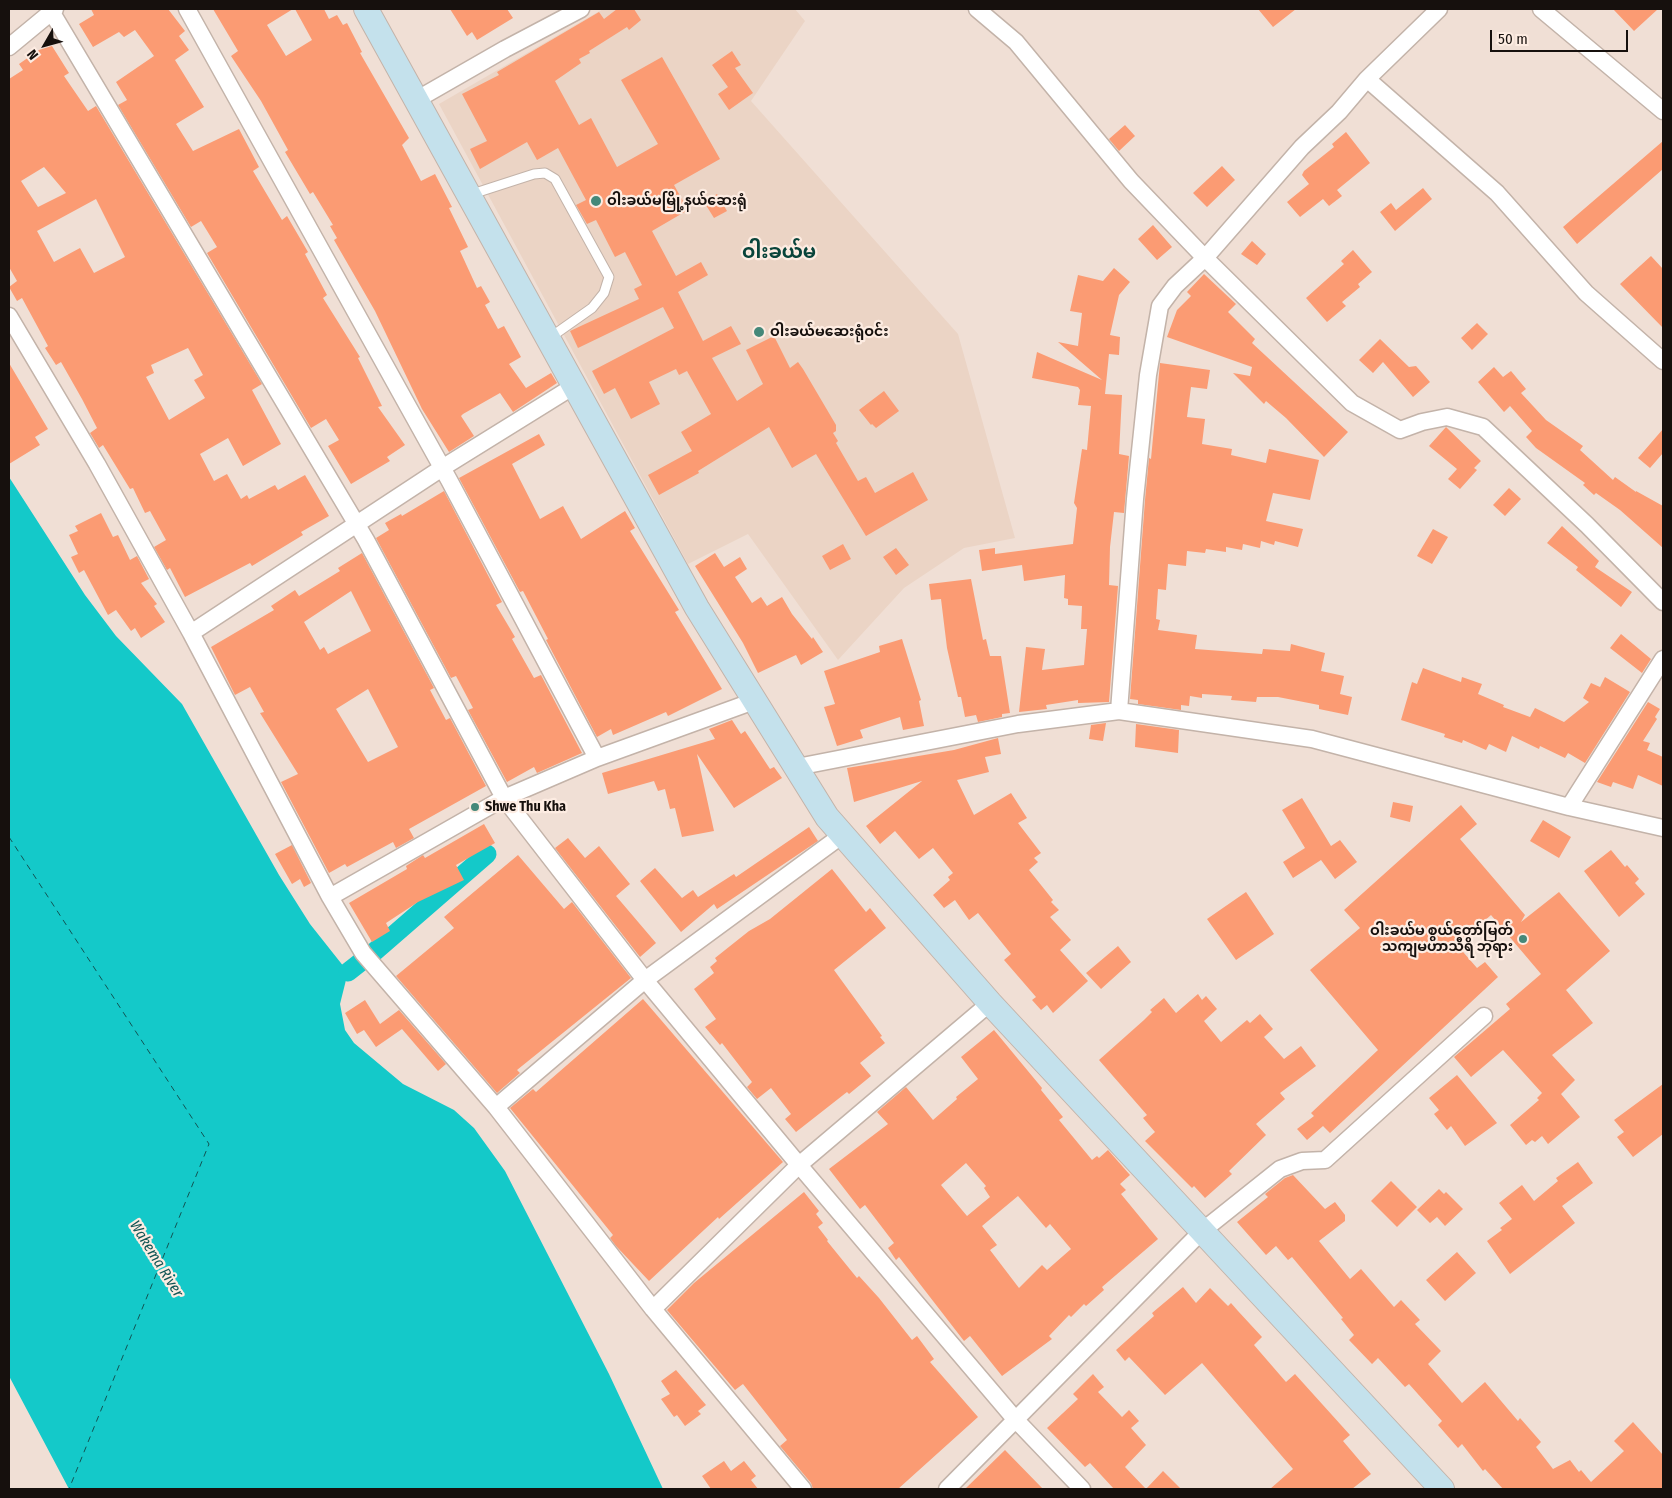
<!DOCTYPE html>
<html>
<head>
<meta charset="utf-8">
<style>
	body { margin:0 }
	#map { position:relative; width:1672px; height:1498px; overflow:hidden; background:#f0dfd5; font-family:"Fira Sans Condensed",sans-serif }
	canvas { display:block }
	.frame { position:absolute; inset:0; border:10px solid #16100d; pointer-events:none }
	.north { position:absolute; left:20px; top:20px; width:50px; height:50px; -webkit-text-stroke:4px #fdece2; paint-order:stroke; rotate:232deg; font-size:14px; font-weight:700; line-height:20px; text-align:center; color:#16100d }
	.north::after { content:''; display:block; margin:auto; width:18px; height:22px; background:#16100d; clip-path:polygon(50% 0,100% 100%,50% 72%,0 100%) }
	.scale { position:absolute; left:1490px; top:30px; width:138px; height:22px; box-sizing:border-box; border:2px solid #16100d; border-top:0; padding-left:6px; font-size:15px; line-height:18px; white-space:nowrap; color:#16100d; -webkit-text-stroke:4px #fdece2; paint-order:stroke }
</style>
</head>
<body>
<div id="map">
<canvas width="1672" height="1498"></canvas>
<div class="frame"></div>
<div class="north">N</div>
<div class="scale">50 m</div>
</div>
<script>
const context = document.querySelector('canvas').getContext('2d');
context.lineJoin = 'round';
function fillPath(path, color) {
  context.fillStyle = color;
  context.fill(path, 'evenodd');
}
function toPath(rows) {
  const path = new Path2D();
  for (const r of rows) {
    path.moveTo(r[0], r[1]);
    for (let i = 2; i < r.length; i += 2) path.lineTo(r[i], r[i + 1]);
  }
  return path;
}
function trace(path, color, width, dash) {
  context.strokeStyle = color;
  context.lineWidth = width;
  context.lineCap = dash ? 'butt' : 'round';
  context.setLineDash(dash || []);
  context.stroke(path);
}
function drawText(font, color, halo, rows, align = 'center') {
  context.font = font + ' "Fira Sans Condensed","Noto Sans Myanmar",sans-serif';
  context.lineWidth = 4.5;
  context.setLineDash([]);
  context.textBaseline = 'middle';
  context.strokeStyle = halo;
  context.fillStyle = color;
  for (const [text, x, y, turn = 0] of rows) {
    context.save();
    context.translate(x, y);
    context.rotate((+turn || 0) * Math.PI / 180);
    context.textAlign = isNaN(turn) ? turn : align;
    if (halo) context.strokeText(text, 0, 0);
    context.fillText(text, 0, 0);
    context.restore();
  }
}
fillPath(toPath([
	[603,9,795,9,805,21,751,101,958,334,1015,538,964,548,904,588,838,660,748,534,688,564,439,104]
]), '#ebd4c5');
fillPath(toPath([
	[9,477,85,595,116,636,182,704,279,875,310,924,348,972,340,1004,345,1030,354,1043,403,1084,454,1110,474,1128,505,1171,609,1374,663,1489,69,1489,9,1376]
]), '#14c9c9');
trace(toPath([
	[373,953,487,854],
	[348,972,362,961]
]), '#14c9c9', 19);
trace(toPath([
	[9,837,209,1144,69,1489]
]), '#115454', 1, [6, 5]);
fillPath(toPath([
	[91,9,168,9,185,31,179,36,189,50,175,60,204,107,176,124,193,151,239,129,259,167,253,171,282,220,287,216,308,252,305,254,327,295,323,298,360,357,358,358,382,406,378,407,405,445,387,457,390,461,351,484,328,446,339,440,326,419,311,428,207,253,217,247,201,221,191,227,118,105,127,100,116,82,154,56,135,30,124,37,119,32,93,47,79,24,94,15],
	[213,9,293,9,267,25,286,56,312,40,295,9,324,9,329,19,337,15,343,25,347,23,362,52,360,53,409,138,402,145,421,181,435,174,452,207,449,208,468,247,460,251,477,288,481,286,490,302,485,305,498,329,504,326,521,357,509,364,526,388,551,373,557,383,513,412,500,393,463,414,461,416,474,436,449,452,422,409,375,311,334,240,337,238,330,226,333,225,313,192,310,194,285,152,288,150,261,101,231,56,238,51],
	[450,9,507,9,513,18,477,40,472,32,467,36],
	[617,9,634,9,641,20,629,30,627,27,589,51,590,53,579,59,581,63,555,81,579,125,591,118,617,167,658,144,621,80,662,57,720,159,674,185,688,210,652,231,676,276,701,262,708,275,678,292,703,341,731,326,741,344,712,358,737,401,763,384,746,350,774,336,790,368,798,362,803,369,836,425,836,431,833,433,838,441,836,443,858,481,866,477,875,493,913,472,928,500,866,536,816,454,792,468,769,427,698,471,699,473,659,495,648,475,692,451,681,432,711,414,687,371,679,375,676,369,649,382,660,404,631,419,615,388,604,394,592,371,674,328,663,307,578,348,570,331,639,299,634,289,642,285,625,252,615,257,596,220,587,224,576,205,586,200,558,148,537,160,527,142,480,169,470,149,487,141,462,94,499,75,497,72,599,12,604,19],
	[1258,9,1296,9,1273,27],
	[1613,9,1658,9,1634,31],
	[52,46,69,73,64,76,88,111,96,106,262,384,252,390,281,444,243,466,228,438,200,454,214,481,227,474,241,499,247,495,249,499,275,485,278,490,305,475,329,516,301,532,303,535,252,566,250,563,185,597,170,568,167,570,154,547,166,540,150,511,145,513,133,488,130,489,103,445,99,448,90,433,97,428,82,399,61,362,56,365,45,348,48,346,22,298,17,301,9,287,17,281,9,267,9,79,23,70,19,64,39,50],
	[44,167,66,193,38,207,21,181],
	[96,199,125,257,94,273,80,248,54,262,37,231],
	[188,348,203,375,194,380,205,398,169,420,146,377,154,373,151,365],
	[732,51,741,65,735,68,753,93,729,110,718,94,728,87,712,65],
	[1125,125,1135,136,1119,151,1109,139],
	[1346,132,1370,163,1337,190,1342,196,1329,206,1323,199,1300,217,1287,202,1309,184,1302,175,1304,171,1334,147,1332,144],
	[1663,141,1663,169,1577,244,1563,227],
	[1222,166,1235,180,1207,207,1193,193],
	[1423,188,1432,199,1395,231,1380,212,1391,203,1396,210],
	[717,194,727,211,714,218,704,202],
	[1153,225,1172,247,1157,260,1138,239],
	[1252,241,1266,254,1257,265,1241,254],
	[1353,250,1372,272,1358,284,1360,287,1342,302,1346,306,1327,322,1306,298,1344,264,1341,261],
	[1651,256,1663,269,1663,328,1620,284],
	[1114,268,1130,282,1119,295,1110,335,1120,337,1119,355,1109,354,1105,394,1122,395,1119,454,1129,456,1124,513,1114,512,1110,547,1109,585,1118,586,1109,702,1078,703,1078,700,1046,705,1047,709,1019,712,1026,647,1045,649,1042,670,1084,665,1087,629,1081,629,1082,606,1068,605,1068,599,1064,598,1065,575,1024,581,1022,565,982,571,979,550,995,548,995,554,1073,544,1077,508,1074,503,1082,449,1087,450,1091,406,1078,405,1080,390,1078,387,1032,378,1037,352,1102,380,1058,342,1078,346,1082,313,1070,311,1078,275,1103,281],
	[1204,274,1236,304,1228,312,1255,339,1252,343,1348,432,1324,457,1286,418,1266,401,1264,404,1233,373,1250,376,1252,367,1167,337,1177,310,1191,296,1187,292],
	[1477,323,1488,334,1472,350,1461,338],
	[1380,339,1409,367,1416,366,1430,382,1413,397,1383,362,1373,373,1359,360],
	[9,363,48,429,35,437,40,445,9,464],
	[1160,363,1210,370,1207,389,1191,387,1187,417,1205,419,1202,444,1232,449,1231,455,1266,463,1269,449,1319,460,1310,500,1273,493,1266,521,1303,529,1298,547,1275,541,1274,545,1261,541,1260,548,1243,544,1242,550,1226,547,1226,552,1206,549,1205,553,1187,551,1186,566,1168,564,1166,590,1158,589,1156,619,1160,620,1158,630,1197,635,1195,649,1262,654,1263,649,1290,651,1291,644,1325,653,1321,671,1344,676,1340,694,1352,697,1348,715,1319,709,1319,705,1278,697,1257,697,1256,702,1231,700,1232,696,1202,694,1202,698,1190,696,1189,706,1181,705,1181,710,1138,704,1138,700,1130,699,1145,500,1149,458,1151,459],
	[1494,367,1503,377,1511,371,1526,389,1521,393,1546,420,1583,446,1580,450,1613,480,1615,477,1636,492,1636,491,1663,506,1663,548,1620,510,1596,493,1594,495,1583,485,1585,483,1536,448,1526,437,1532,431,1510,406,1504,412,1478,382],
	[884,391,899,411,876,428,872,424,871,425,859,410],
	[1446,427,1481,461,1474,468,1477,470,1460,489,1448,479,1457,469,1429,446],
	[1663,429,1663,453,1650,468,1638,458],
	[539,434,545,445,512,464,540,519,563,506,581,539,625,511,635,528,630,531,679,610,675,612,722,689,668,716,666,712,613,735,611,729,597,737,546,640,548,639,523,591,520,592,459,478],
	[1509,488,1521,499,1505,516,1493,505],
	[444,491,502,602,496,605,515,637,512,639,534,678,541,675,582,753,537,773,534,767,507,782,468,710,473,708,456,676,451,678,376,538,389,530,385,523,401,514,402,516],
	[101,513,113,537,118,535,130,560,137,556,149,579,141,583,157,604,154,606,165,622,141,638,135,628,131,631,116,610,108,615,84,570,79,573,71,557,78,554,69,535,78,531,75,526],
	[1562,526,1599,561,1595,567,1632,592,1621,607,1576,570,1578,567,1547,543],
	[1433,529,1448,537,1432,564,1417,556],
	[843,544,851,559,830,570,822,556],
	[896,548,909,565,896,575,883,557],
	[362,553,434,688,430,690,446,720,450,718,486,786,409,829,414,838,396,848,393,842,347,867,345,864,329,873,281,782,298,774,260,713,264,712,250,687,235,695,211,647,274,610,271,606,295,590,299,596,340,571,338,568],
	[351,591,371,631,328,654,324,647,320,650,304,622],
	[368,689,398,747,368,762,336,709],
	[715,553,724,567,740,557,747,569,735,577,752,603,761,597,767,606,782,597,792,614,812,639,813,637,823,652,801,665,796,655,758,673,743,643,695,566],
	[971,579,983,640,986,639,990,656,1001,656,1010,713,1002,714,1002,717,978,722,976,715,965,717,961,697,958,697,947,648,941,599,931,600,929,584],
	[1621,634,1651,659,1642,673,1610,648],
	[902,639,921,700,919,701,924,726,903,730,900,717,860,730,863,738,837,746,824,707,835,704,824,671,880,652,879,646],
	[1423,668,1461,682,1462,677,1482,684,1478,694,1504,705,1503,707,1530,717,1535,708,1564,722,1589,702,1583,698,1591,683,1600,687,1605,677,1630,692,1585,763,1568,753,1565,758,1540,746,1539,749,1512,736,1506,752,1489,744,1486,750,1463,740,1462,743,1444,737,1445,734,1401,720,1412,682,1417,684],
	[1648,702,1660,709,1655,717,1657,719,1643,741,1650,743,1647,750,1663,757,1663,786,1638,775,1633,789,1613,782,1611,787,1597,782],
	[732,720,741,734,745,731,770,769,774,767,782,778,734,808,697,754,714,831,682,837,675,808,670,809,665,789,658,791,654,781,608,794,602,773,715,739,709,729],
	[1106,723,1103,741,1089,739,1091,725],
	[1136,724,1179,730,1178,753,1135,747],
	[998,738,1001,754,985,757,989,772,957,780,974,815,1011,793,1027,818,1018,823,1041,853,1034,858,1038,862,1029,870,1053,900,1051,902,1059,910,1050,917,1071,940,1060,950,1088,981,1053,1013,1047,1005,1041,1010,1032,1000,1036,997,1004,960,1011,954,978,913,969,920,955,900,944,908,933,895,950,880,948,877,953,873,933,848,919,859,895,831,880,844,866,826,922,781,854,802,847,768,954,750],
	[1302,798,1331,846,1340,840,1357,862,1335,879,1321,860,1293,878,1283,862,1305,848,1282,810],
	[1393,802,1413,806,1410,822,1390,817],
	[1461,805,1477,824,1460,839,1525,915,1521,922,1559,892,1610,951,1566,990,1593,1023,1552,1055,1575,1080,1561,1094,1580,1117,1548,1144,1542,1136,1535,1142,1532,1140,1526,1145,1510,1125,1539,1100,1537,1098,1542,1093,1503,1050,1471,1077,1454,1057,1510,1009,1506,1004,1541,974,1491,915,1457,945,1477,968,1485,962,1498,977,1330,1133,1323,1126,1307,1140,1297,1129,1314,1116,1311,1113,1378,1050,1310,970,1360,928,1344,910],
	[1543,820,1571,837,1559,858,1530,841],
	[484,824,495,843,456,865,464,880,418,902,386,923,390,931,372,942,349,903,407,869,406,866,423,855,425,858],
	[809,827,818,841,717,909,714,904,681,932,640,881,655,868,682,898,693,890,698,897,734,874,736,877],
	[568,838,585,858,599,846,630,884,616,896,656,943,640,957,555,848],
	[292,845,311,883,304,887,300,879,292,884,275,854],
	[1611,850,1625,867,1627,865,1639,879,1635,883,1645,894,1619,917,1584,871],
	[518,855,564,909,572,902,631,978,517,1070,520,1073,497,1093,396,976,454,928,444,917],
	[832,869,866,912,870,908,886,928,834,970,882,1036,880,1037,885,1043,860,1063,871,1076,849,1094,847,1092,796,1132,785,1119,791,1114,771,1088,757,1099,747,1087,752,1082,722,1043,720,1045,705,1027,716,1019,694,989,714,973,710,967,717,961,715,958,749,931,770,919],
	[1246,892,1274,934,1236,960,1207,919],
	[1118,946,1131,962,1101,989,1086,973],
	[1198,994,1202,1000,1206,996,1217,1009,1204,1021,1221,1042,1247,1020,1250,1023,1260,1014,1273,1029,1264,1037,1284,1059,1301,1046,1316,1066,1280,1093,1285,1099,1256,1124,1266,1135,1229,1171,1232,1174,1205,1198,1194,1186,1192,1188,1145,1141,1155,1132,1143,1118,1147,1115,1099,1060,1144,1020,1152,1012,1150,1010,1164,998,1176,1013],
	[643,999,783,1162,719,1219,718,1217,649,1281,616,1246,610,1238,613,1235,510,1108,533,1089,536,1092],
	[365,1000,380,1024,399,1010,446,1064,438,1071,402,1029,376,1047,364,1030,357,1034,345,1013],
	[994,1030,1042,1088,1041,1090,1063,1117,1059,1120,1092,1160,1097,1156,1099,1158,1108,1150,1130,1175,1120,1184,1126,1190,1121,1194,1158,1239,1102,1287,1104,1290,1086,1306,1084,1304,1071,1317,1069,1315,1049,1336,1052,1339,1002,1376,970,1336,964,1341,899,1257,896,1260,888,1248,894,1243,865,1205,860,1209,829,1169,888,1124,877,1112,906,1087,933,1120,957,1099,956,1097,978,1079,961,1057],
	[966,1163,986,1186,984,1188,990,1197,967,1216,941,1185],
	[1018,1196,1046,1228,1050,1224,1071,1249,1047,1270,1042,1265,1019,1288,990,1250,997,1245,982,1226],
	[1457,1075,1497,1123,1465,1146,1451,1126,1447,1130,1434,1114,1439,1110,1429,1098],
	[1663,1084,1663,1134,1633,1157,1617,1137,1624,1132,1614,1120],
	[1578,1162,1593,1183,1562,1206,1575,1223,1510,1274,1487,1241,1502,1230,1500,1228,1512,1219,1499,1203,1522,1185,1534,1201,1558,1181,1556,1178],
	[1293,1175,1325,1209,1335,1202,1345,1215,1345,1221,1319,1241,1350,1279,1361,1269,1394,1307,1401,1300,1420,1320,1415,1324,1441,1351,1428,1364,1462,1403,1485,1382,1518,1421,1520,1418,1541,1442,1536,1447,1553,1469,1570,1460,1579,1472,1581,1470,1591,1482,1624,1451,1614,1441,1633,1422,1663,1455,1663,1489,1503,1489,1485,1469,1483,1471,1462,1444,1458,1448,1438,1425,1442,1421,1409,1384,1405,1387,1378,1358,1372,1364,1349,1340,1354,1335,1341,1319,1343,1318,1292,1257,1288,1260,1276,1246,1266,1255,1237,1222,1268,1197,1265,1194,1285,1178],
	[1391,1181,1417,1207,1397,1227,1371,1201],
	[1439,1189,1444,1194,1446,1192,1463,1209,1445,1226,1437,1217,1430,1223,1417,1210],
	[804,1192,819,1211,816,1214,823,1223,818,1227,828,1240,827,1241,857,1278,859,1276,879,1298,912,1340,917,1336,934,1359,930,1362,978,1417,898,1489,813,1489,811,1483,780,1446,787,1440,743,1384,735,1390,667,1310,694,1283],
	[1457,1252,1476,1273,1445,1301,1426,1280],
	[1183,1287,1196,1303,1210,1288,1228,1306,1231,1303,1238,1311,1262,1337,1254,1345,1286,1382,1295,1374,1350,1435,1343,1441,1371,1474,1352,1489,1270,1489,1293,1469,1202,1363,1165,1395,1129,1357,1125,1361,1116,1350,1154,1316,1152,1313],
	[676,1370,706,1405,698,1411,701,1414,685,1426,677,1415,674,1417,661,1399,670,1394,661,1381],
	[1093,1374,1104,1387,1098,1392,1122,1417,1129,1410,1139,1421,1131,1428,1146,1445,1125,1467,1146,1489,1163,1471,1181,1489,1114,1489,1090,1463,1085,1467,1047,1428,1078,1399,1073,1394],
	[1005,1450,1043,1489,965,1489],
	[724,1461,731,1471,744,1461,756,1476,751,1480,758,1489,711,1489,702,1476]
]), '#fb9b73');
const lane = toPath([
	[469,195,534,174,545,173,555,179,609,277,604,293,592,308,548,339]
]);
const street = toPath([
	[187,9,449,480,597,758],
	[977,9,1016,42,1131,181,1205,258,1352,403,1400,430,1422,422,1447,417,1483,427,1587,525,1663,602],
	[1541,9,1663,111],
	[51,11,366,540,504,798,645,980,799,1165,1015,1419,1082,1489],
	[9,47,55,9],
	[1367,79,1497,193,1586,293,1663,361],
	[416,100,505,49,581,9],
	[9,316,97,464,191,633,330,897,363,953,496,1107,653,1309,803,1489],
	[191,633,442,468,574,386],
	[1119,711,1135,499,1148,375,1160,306,1175,286,1205,258,1302,147,1339,112,1367,79,1439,9],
	[797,767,1018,724,1119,711,1312,739,1569,807,1663,828],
	[1569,807,1663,659],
	[330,897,504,798,597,758,754,701],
	[496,1107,645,980,841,836],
	[653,1309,799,1165,990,1003],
	[947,1489,1201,1232,1280,1169,1302,1161,1325,1160,1484,1016]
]);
const secondary = toPath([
	[366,9,697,608,827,817,990,1003,1442,1489]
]);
trace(lane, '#c3b3a9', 11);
trace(street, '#c3b3a9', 19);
trace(secondary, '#c3b3a9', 26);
trace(lane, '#fff', 9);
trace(street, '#fff', 16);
trace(secondary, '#c4e1ec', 24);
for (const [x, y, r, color] of [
	[596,201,6,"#458879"],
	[759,332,6,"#458879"],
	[475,807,5,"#458879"],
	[1523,939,5,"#458879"]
]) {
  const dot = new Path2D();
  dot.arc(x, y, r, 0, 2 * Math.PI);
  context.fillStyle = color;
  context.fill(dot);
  trace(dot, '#fdece2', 2);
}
drawText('bold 14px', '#16100d', '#fdece2', [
	["ဝါးခယ်မမြို့နယ်ဆေးရုံ",607,201],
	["ဝါးခယ်မဆေးရုံဝင်း",770,332],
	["Shwe Thu Kha",485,807],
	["ဝါးခယ်မ စွယ်တော်မြတ်",1513,931,"right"],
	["သကျမဟာသီရိ ဘုရား",1513,947,"right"]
], 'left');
drawText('italic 15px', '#115454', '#fdece2', [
	["Wakema River",156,1259,58]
]);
drawText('bold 19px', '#09443a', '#fdece2', [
	["ဝါးခယ်မ",779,253]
]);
</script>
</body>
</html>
